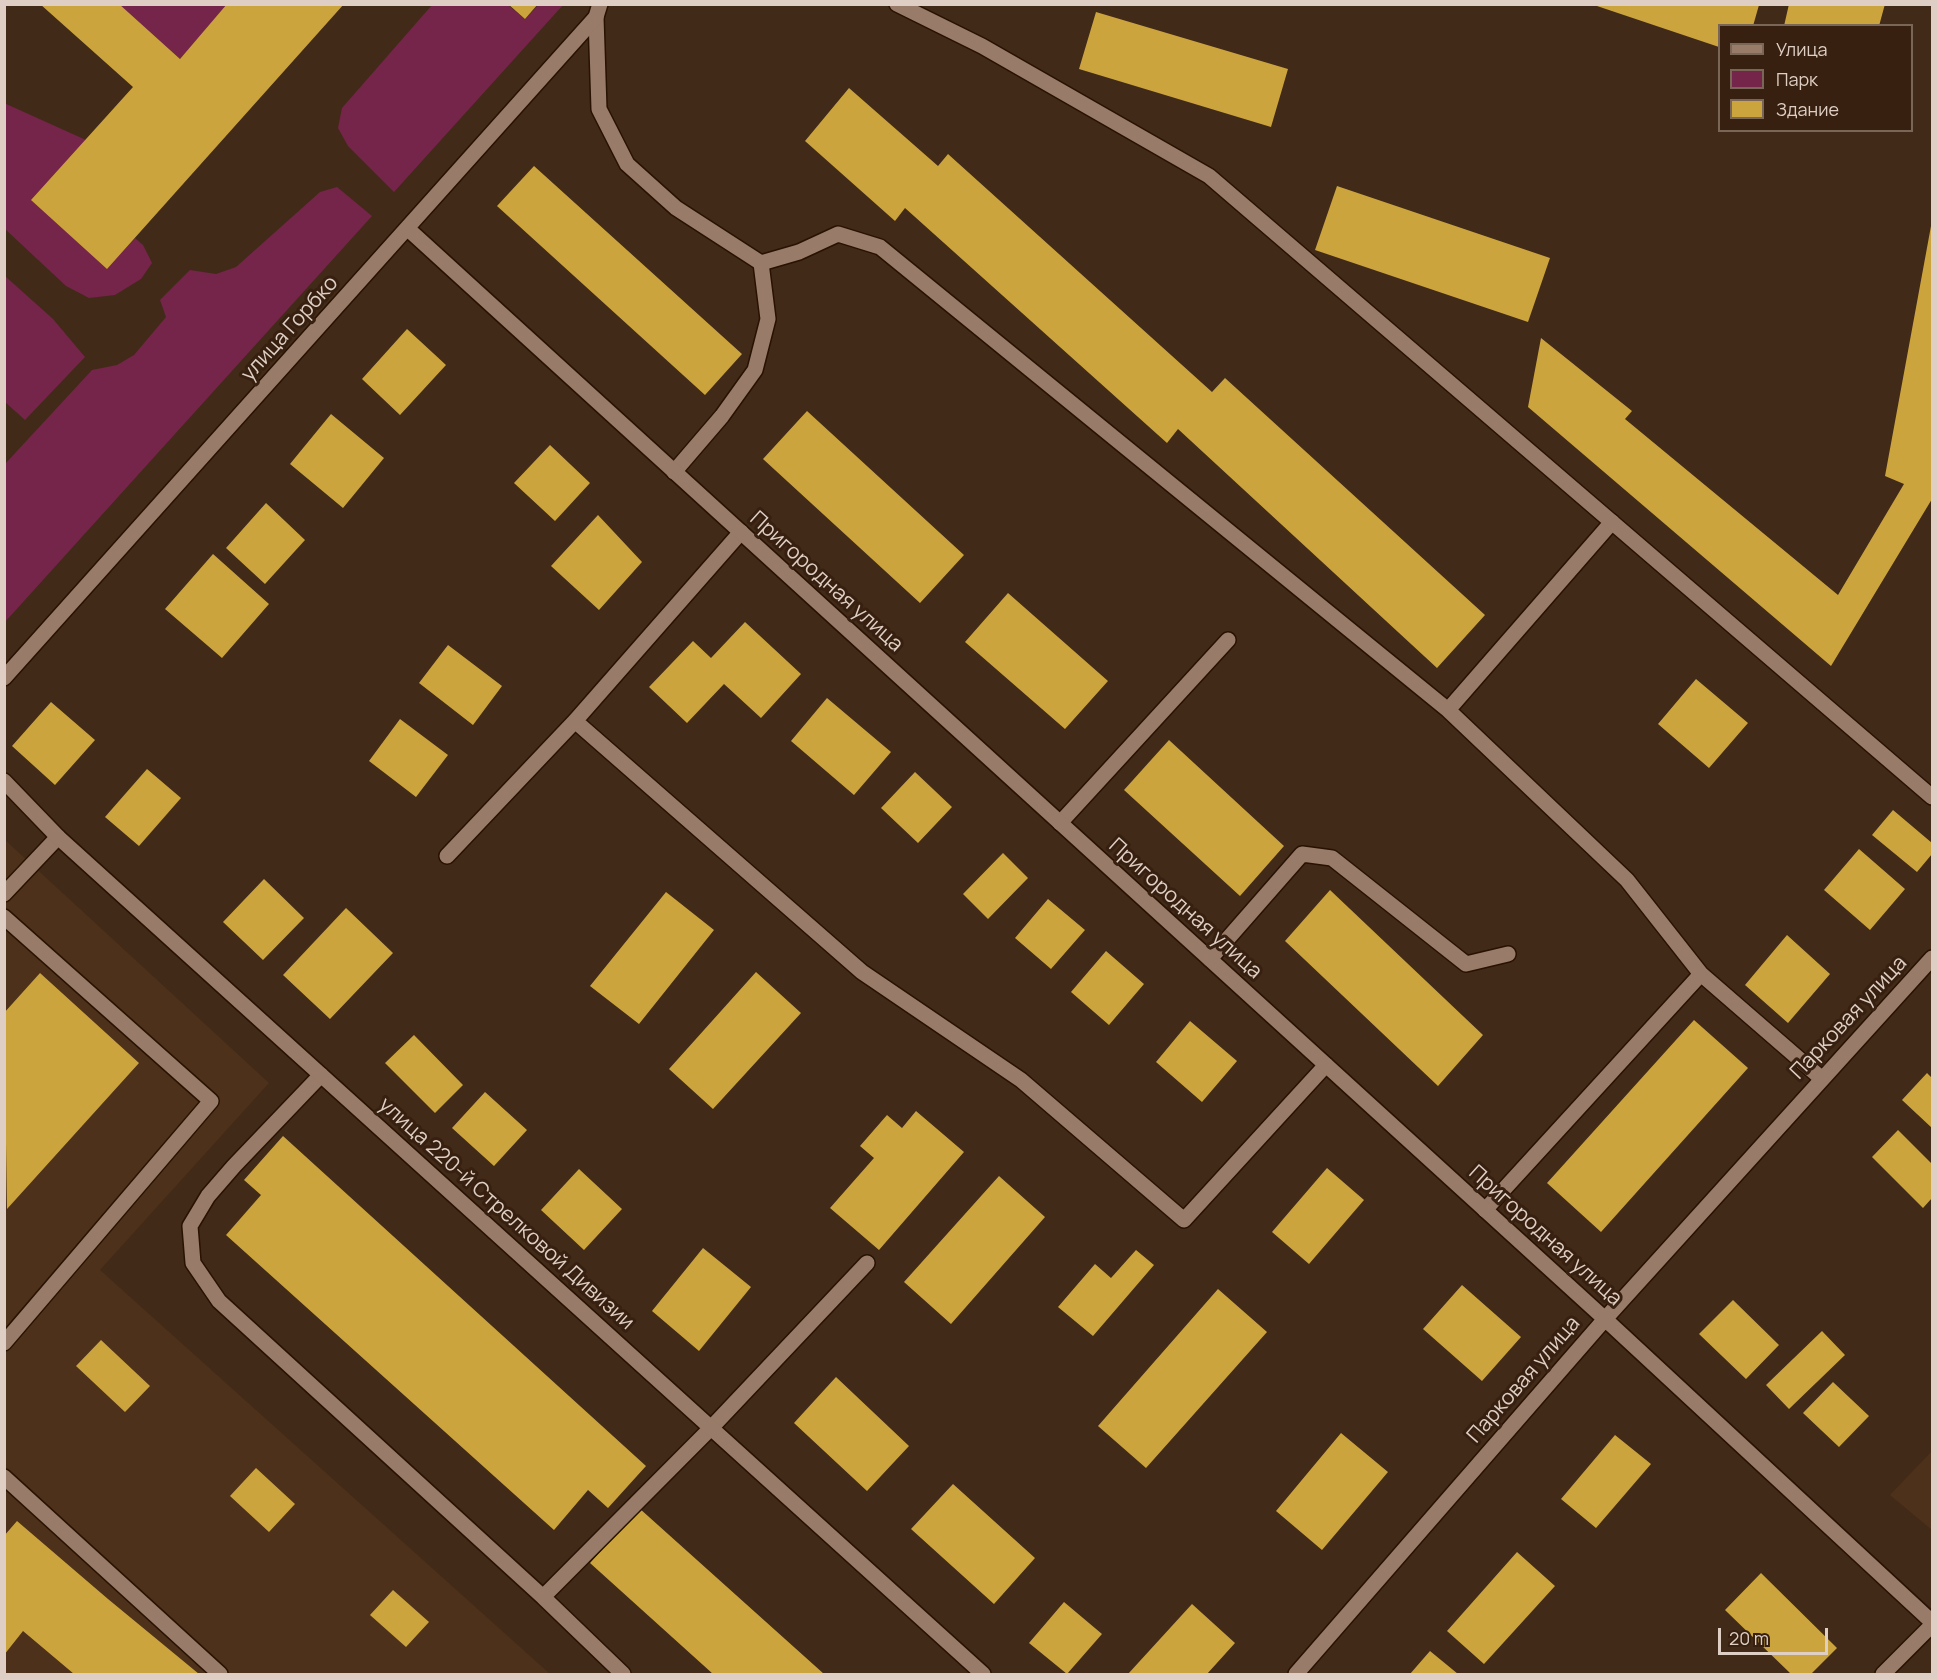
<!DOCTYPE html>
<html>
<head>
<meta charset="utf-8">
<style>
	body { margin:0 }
	#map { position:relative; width:1937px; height:1679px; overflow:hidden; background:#422a19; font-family:Manrope,sans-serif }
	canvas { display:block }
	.frame { position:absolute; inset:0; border:6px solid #decec4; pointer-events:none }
	.legend { position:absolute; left:1718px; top:24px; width:195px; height:108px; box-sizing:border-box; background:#37200f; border:2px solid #7a6657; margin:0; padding:8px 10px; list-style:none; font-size:18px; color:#decec4 }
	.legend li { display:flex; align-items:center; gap:12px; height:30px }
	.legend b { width:30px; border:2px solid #7a6657 }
	.scale { position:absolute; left:1718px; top:1628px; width:110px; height:27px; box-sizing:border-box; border:3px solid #decec4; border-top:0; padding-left:8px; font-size:18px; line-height:21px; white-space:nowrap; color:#decec4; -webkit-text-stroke:4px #37200f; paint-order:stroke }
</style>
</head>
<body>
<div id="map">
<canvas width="1937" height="1679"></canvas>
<div class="frame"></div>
<ul class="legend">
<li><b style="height:8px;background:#987b68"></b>Улица</li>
<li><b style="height:16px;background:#75244a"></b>Парк</li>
<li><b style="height:16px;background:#cca43d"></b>Здание</li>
</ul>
<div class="scale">20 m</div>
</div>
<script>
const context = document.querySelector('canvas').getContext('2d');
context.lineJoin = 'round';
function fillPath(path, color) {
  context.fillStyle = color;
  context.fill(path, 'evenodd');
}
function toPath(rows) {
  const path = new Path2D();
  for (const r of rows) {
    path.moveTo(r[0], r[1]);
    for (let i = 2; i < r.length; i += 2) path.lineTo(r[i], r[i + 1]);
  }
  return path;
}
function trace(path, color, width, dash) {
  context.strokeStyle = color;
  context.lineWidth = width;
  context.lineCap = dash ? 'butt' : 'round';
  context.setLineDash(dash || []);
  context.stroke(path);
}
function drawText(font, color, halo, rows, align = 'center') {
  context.font = font + ' Manrope,sans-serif';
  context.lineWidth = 6;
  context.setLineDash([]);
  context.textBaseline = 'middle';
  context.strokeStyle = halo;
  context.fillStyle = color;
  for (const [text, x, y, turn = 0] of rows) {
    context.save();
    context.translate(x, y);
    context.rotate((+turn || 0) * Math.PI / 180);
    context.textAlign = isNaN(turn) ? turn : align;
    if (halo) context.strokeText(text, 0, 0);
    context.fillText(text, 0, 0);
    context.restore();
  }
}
fillPath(toPath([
	[4,839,269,1083,100,1270,550,1674,5,1674],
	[1932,1451,1932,1530,1890,1495]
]), '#4e311a');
fillPath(toPath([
	[119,5,227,5,180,59],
	[432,5,508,5,525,19,538,5,563,5,394,192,348,146,338,128,342,108],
	[4,103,86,140,107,268,135,238,143,245,152,263,141,279,115,295,89,298,66,286,5,229],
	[337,187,372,216,5,622,5,464,92,370,117,365,134,355,166,317,160,300,190,270,216,274,236,267,320,192],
	[5,276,53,319,85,357,25,420,5,402]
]), '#75244a');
fillPath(toPath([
	[40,4,119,4,180,59,227,4,344,4,107,269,31,200,133,87],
	[508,4,538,4,525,19],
	[1789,4,1885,4,1879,26,1784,26],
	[1594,5,1759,5,1753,26,1719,26,1719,47],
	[1096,12,1288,69,1271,127,1079,69],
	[849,88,938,166,948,154,1212,392,1225,378,1485,615,1437,668,1178,429,1167,443,905,208,895,221,805,141],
	[534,166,742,354,705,395,497,206],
	[1337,186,1550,258,1528,322,1315,250],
	[1931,226,1932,499,1831,666,1528,407,1541,338,1632,411,1625,419,1838,595,1904,484,1885,476],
	[407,329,446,365,400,415,362,379],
	[807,411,964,555,920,603,763,459],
	[331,414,384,458,343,508,290,464],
	[550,445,590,483,555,521,514,483],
	[266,503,305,540,265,584,226,548],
	[598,515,642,562,599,610,551,566],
	[213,554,269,604,222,658,165,609],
	[1008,593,1108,681,1065,729,965,642],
	[745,622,801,674,761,718,724,684,687,723,649,687,693,641,711,658],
	[448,645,502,686,473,725,419,683],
	[1696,679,1748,723,1709,768,1658,724],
	[827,698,891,752,854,795,791,741],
	[51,702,95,740,55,785,12,746],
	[400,719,448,755,416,797,369,761],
	[1169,740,1284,846,1240,896,1124,790],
	[147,769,181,798,139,846,105,817],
	[915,772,952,807,918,843,881,808],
	[1893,810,1932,843,1932,854,1917,872,1872,835],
	[1859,849,1905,889,1870,930,1824,890],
	[1003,853,1028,878,988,919,963,894],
	[264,879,304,918,263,960,223,922],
	[1330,890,1483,1035,1438,1086,1285,941],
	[666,892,714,930,639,1024,590,986],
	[1048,899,1085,930,1051,969,1015,938],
	[346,908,393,953,330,1019,283,975],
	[1787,935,1830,974,1788,1023,1745,985],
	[1106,951,1144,984,1109,1025,1071,992],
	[756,972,801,1013,713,1109,669,1069],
	[40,973,139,1063,7,1209,4,1013],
	[1694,1020,1748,1068,1601,1232,1547,1183],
	[1190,1021,1237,1061,1202,1102,1156,1062],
	[414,1035,463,1085,435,1113,385,1063],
	[1927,1073,1932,1078,1932,1128,1902,1100],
	[485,1092,527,1130,494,1166,452,1128],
	[916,1111,964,1152,879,1250,830,1208,874,1158,860,1146,887,1115,902,1128],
	[1898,1130,1932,1164,1932,1198,1923,1208,1872,1157],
	[283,1136,646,1466,608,1508,588,1490,554,1530,226,1235,261,1195,244,1180],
	[1327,1168,1364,1200,1309,1264,1272,1232],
	[579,1169,622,1209,584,1250,541,1210],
	[999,1176,1045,1217,951,1324,904,1282],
	[703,1248,751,1287,699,1351,652,1311],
	[1136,1250,1154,1265,1093,1336,1058,1307,1095,1264,1111,1278],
	[1462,1285,1521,1337,1482,1381,1423,1329],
	[1218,1289,1267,1332,1146,1468,1098,1426],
	[1733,1300,1779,1345,1746,1379,1699,1334],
	[1822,1331,1845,1355,1789,1409,1766,1385],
	[101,1340,150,1386,125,1412,76,1366],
	[836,1377,909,1446,867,1491,794,1423],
	[1833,1382,1869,1416,1839,1447,1803,1413],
	[1341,1433,1388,1472,1322,1550,1276,1511],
	[1615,1435,1651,1464,1596,1528,1561,1499],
	[256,1468,295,1504,269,1532,230,1496],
	[953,1484,1035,1558,994,1604,911,1529],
	[639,1508,824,1674,713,1674,590,1563],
	[17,1521,108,1599,199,1674,74,1674,23,1631,4,1655,4,1536],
	[1517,1552,1555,1586,1484,1664,1447,1631],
	[1761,1573,1837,1648,1811,1674,1791,1674,1725,1610],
	[393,1590,429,1622,406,1647,370,1615],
	[1064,1602,1102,1634,1067,1674,1029,1643],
	[1192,1604,1235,1643,1207,1674,1128,1674],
	[1430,1651,1458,1674,1410,1674]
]), '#cca43d');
const lane = toPath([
	[596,17,599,109,627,164,676,208,761,263,799,252,838,234,880,247,1448,710],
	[674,472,722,416,755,370,768,319,761,263],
	[1612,522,1448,710,1627,880,1701,974],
	[575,721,862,972,1021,1080,1184,1220,1326,1065],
	[1060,823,1228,640],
	[447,856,575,721,741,532],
	[4,894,58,837],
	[4,917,211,1101,4,1343],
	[1210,959,1302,854,1332,858,1466,964,1508,954],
	[321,1075,234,1166,208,1196,190,1226,193,1263,219,1301,543,1597,623,1674],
	[1485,1210,1701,974,1821,1078],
	[4,1477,220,1674],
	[543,1597,711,1428,867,1263]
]);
const street = toPath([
	[897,4,982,46,1209,176,1932,797],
	[408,229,1605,1319,1932,1622],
	[4,678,596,17,600,4],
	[4,781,58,837,983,1674],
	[1296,1674,1605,1319,1932,958],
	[1883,1674,1932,1625]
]);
trace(lane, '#281202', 18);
trace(street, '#281202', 18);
trace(lane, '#987b68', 15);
trace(street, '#987b68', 15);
drawText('21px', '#decec4', '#37200f', [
	["улица Горбко",290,329,-48],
	["Пригородная улица",826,582,42],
	["Пригородная улица",1185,909,42],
	["Парковая улица",1849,1018,-47],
	["улица 220-й Стрелковой Дивизии",506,1214,42],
	["Пригородная улица",1545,1236,42],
	["Парковая улица",1524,1380,-49]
]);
</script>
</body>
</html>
